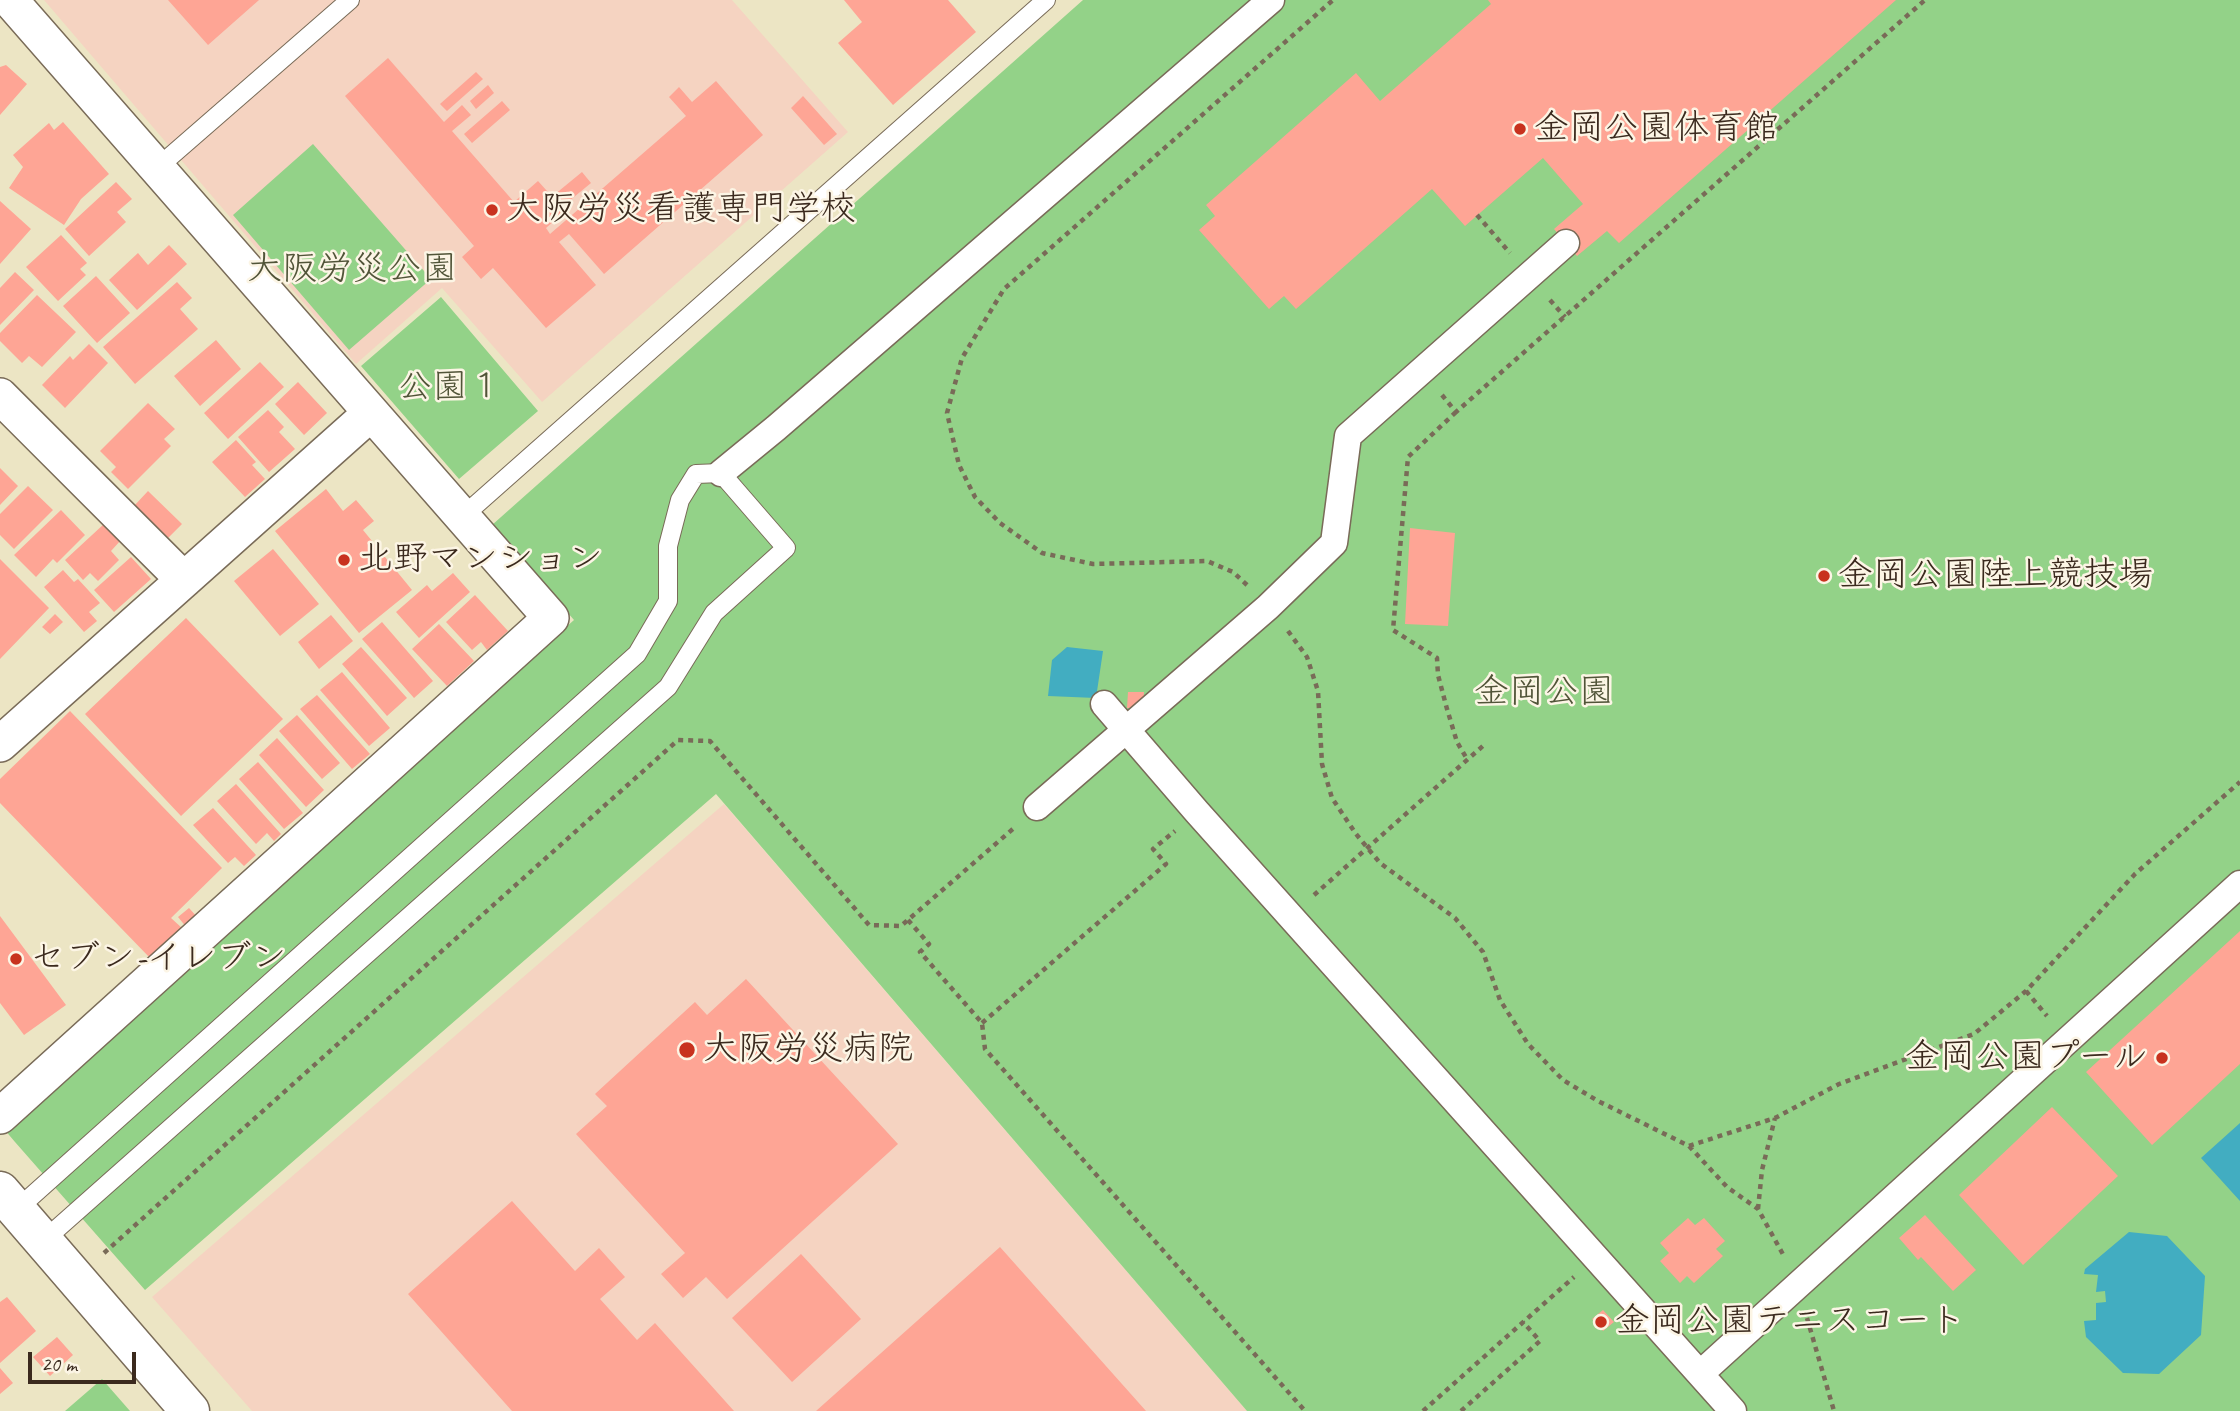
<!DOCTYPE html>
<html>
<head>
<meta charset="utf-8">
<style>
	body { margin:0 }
	#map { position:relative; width:2240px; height:1411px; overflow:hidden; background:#ece5c4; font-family:Caveat,sans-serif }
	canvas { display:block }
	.scale { position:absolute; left:28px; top:1352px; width:108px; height:32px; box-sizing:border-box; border:4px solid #3b2a1e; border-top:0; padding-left:9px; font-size:21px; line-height:24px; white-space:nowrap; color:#3b2a1e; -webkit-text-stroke:5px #fcf5e5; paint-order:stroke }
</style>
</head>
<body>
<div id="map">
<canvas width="2240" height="1411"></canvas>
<div class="scale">20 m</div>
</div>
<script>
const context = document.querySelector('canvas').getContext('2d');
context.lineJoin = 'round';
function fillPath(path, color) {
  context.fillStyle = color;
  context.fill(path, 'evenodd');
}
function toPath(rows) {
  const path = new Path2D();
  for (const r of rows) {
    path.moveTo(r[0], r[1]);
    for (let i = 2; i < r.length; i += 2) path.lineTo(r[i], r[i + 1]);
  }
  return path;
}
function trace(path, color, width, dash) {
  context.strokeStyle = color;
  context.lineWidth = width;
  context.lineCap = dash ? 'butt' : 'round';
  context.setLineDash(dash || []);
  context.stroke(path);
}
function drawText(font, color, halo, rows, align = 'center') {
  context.font = font + ' Caveat,"Klee One",sans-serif';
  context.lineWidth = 5;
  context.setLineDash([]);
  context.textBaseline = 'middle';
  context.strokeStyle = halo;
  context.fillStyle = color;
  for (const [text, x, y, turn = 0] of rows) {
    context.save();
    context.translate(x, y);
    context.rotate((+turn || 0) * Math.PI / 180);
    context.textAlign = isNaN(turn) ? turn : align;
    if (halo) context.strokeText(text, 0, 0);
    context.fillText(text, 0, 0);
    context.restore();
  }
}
fillPath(toPath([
	[44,0,732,0,848,132,542,402,442,288,356,364],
	[724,804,1247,1411,252,1411,152,1297]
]), '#f5d3c1');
fillPath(toPath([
	[1083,0,2240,0,2240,1411,1247,1411,716,794,145,1290,15,1142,4,1129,574,620,492,525],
	[313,144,431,279,349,350,233,215],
	[441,297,538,411,459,479,361,366],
	[102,1379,130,1411,65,1411]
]), '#93d288');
fillPath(toPath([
	[1067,647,1103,651,1096,698,1048,696,1052,660],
	[2240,1123,2240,1201,2201,1158],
	[2129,1232,2167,1236,2205,1276,2201,1335,2159,1374,2123,1373,2086,1337,2084,1321,2096,1320,2096,1303,2106,1302,2105,1291,2096,1292,2098,1275,2084,1274,2085,1269]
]), '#42adc1');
fillPath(toPath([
	[168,0,259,0,208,45],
	[844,0,948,0,976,32,893,105,838,43,862,22],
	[1488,0,1896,0,1619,243,1607,231,1577,256,1554,229,1583,204,1543,158,1465,226,1432,189,1296,309,1284,296,1269,309,1199,230,1215,216,1206,205,1356,73,1380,101,1491,4],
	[388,58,444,122,462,105,471,115,452,131,514,202,538,181,565,211,546,228,550,234,686,116,669,97,679,87,692,102,716,81,763,135,604,274,569,234,559,242,596,285,546,328,493,268,481,279,462,257,474,246,345,96],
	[6,65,27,84,0,115,0,67],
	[476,72,483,79,447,111,440,104],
	[488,85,494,93,476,109,470,101],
	[803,96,837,134,824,145,791,108],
	[502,101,510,110,472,143,464,134],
	[63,122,109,174,81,199,64,225,9,188,23,167,13,155,49,123,54,130],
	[582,172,591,183,563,206,554,195],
	[116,182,132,199,117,212,126,222,89,256,65,229],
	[0,201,31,229,0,264],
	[61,235,87,263,80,269,86,275,58,301,26,267],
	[169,245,187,264,137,310,109,280,138,253,148,265],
	[15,272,34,290,0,325,0,288],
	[96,276,130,313,97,343,63,306],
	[177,282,192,298,180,309,198,329,135,384,103,347],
	[37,295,76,332,42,367,29,356,22,363,0,341,0,333],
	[216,340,241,369,200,406,174,376],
	[89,344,108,363,65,408,42,385,70,356,73,360],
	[260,362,284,387,228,439,204,413],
	[298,382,327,413,304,435,275,404],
	[148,403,175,429,164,439,171,446,128,489,111,472,116,467,100,451],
	[268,410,284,427,279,432,295,449,269,472,238,437],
	[236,440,256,462,252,465,265,479,245,497,212,462],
	[0,468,18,486,0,505],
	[28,486,53,510,14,549,0,535,0,514],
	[326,489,343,511,356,500,374,521,363,530,412,590,359,633,275,531],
	[148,491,182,524,167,539,134,506],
	[61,510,85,535,57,563,53,559,36,577,14,555],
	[105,523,121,540,111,551,119,560,98,581,90,573,83,580,65,560],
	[1410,528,1455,533,1448,626,1405,624],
	[273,549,319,604,280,636,234,581],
	[131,557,151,579,114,612,94,590],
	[0,559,49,608,0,659],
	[63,570,74,582,78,579,100,603,89,612,97,621,84,632,44,587],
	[453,573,470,592,419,638,396,612,427,585,432,591],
	[475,595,508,631,487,650,481,642,472,650,446,622],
	[55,614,63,622,50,634,42,627],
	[331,615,353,641,319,669,298,642],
	[186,618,283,719,181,816,85,714],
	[382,622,433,681,414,698,362,639],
	[439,624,474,661,447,686,412,649],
	[361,647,407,698,387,716,342,664],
	[342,672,390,728,369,746,320,690],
	[1128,692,1144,692,1143,708,1127,708],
	[317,695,370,754,352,769,300,709],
	[70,711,222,868,171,918,182,928,150,958,0,803,0,779],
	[297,715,340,763,322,779,279,731],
	[277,738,324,790,306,807,259,755],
	[258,762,303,813,284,829,239,779],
	[236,784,281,834,274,841,267,833,256,844,217,801],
	[213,808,256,855,244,866,235,857,228,863,193,825],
	[189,908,198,918,187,928,178,917],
	[0,916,66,1005,24,1035,0,1003],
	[2240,931,2240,1064,2152,1145,2086,1072],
	[746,979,898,1144,727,1299,706,1277,683,1298,661,1274,685,1253,576,1134,607,1106,595,1094,695,1002,707,1015],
	[2052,1107,2118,1176,2023,1265,1959,1195],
	[512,1201,575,1271,599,1248,625,1277,600,1299,637,1340,655,1323,734,1411,512,1411,408,1294],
	[1925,1215,1976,1270,1953,1291,1921,1257,1918,1260,1899,1238],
	[1688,1218,1695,1225,1704,1218,1725,1241,1716,1249,1723,1256,1694,1283,1687,1276,1680,1283,1660,1261,1669,1253,1660,1243],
	[1000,1247,1146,1411,816,1411],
	[801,1254,861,1319,792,1382,732,1318],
	[7,1297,36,1331,0,1363,0,1302],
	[1603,1310,1614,1322,1603,1331,1592,1319],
	[57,1337,73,1355,50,1376,33,1357],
	[0,1368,13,1383,0,1394]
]), '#fea595');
const service = toPath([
	[157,168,350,0],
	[462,517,1046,0],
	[15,1211,637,654,668,601,668,546,680,500,696,474,721,473,786,548,714,613,668,687,42,1242]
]);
const pedestrian = toPath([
	[721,473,776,428,1271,0],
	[1104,704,1197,812,1733,1411],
	[1037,807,1268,607,1334,543,1348,436,1566,243],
	[1700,1374,2240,884]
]);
const minor = toPath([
	[0,396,184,580],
	[0,744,371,413],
	[0,1116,551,618,10,0]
]);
const primary = toPath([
	[0,1191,190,1411]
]);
trace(service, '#796b58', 20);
trace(pedestrian, '#796b58', 29);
trace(minor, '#796b58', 38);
trace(primary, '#796b58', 41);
trace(toPath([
	[1477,215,1510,253],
	[1550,300,1565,317],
	[1442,395,1456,412,1925,0],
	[1456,412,1408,457,1393,630,1437,658,1438,675,1447,709,1457,742,1467,759],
	[1247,585,1233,572,1207,561,1093,564,1042,553,1000,523,975,497,959,465,947,413,962,358,1004,289,1333,0],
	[1288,631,1307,657,1318,691,1322,764,1332,798,1356,834,1380,863,1455,918,1483,952,1500,1000,1528,1044,1563,1080,1598,1101,1689,1146,1775,1118,1839,1084,1974,1034,2026,991,2135,874,2240,782],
	[1314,895,1484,745],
	[908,920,929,944,920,952,982,1023,985,1049,1305,1411],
	[2026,991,2047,1016],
	[982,1023,1166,864,1153,849,1175,831],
	[1689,1146,1727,1187,1758,1209,1785,1258],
	[1758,1209,1762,1170,1775,1118],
	[104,1253,678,740,710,741,869,925,901,926,1014,828],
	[1807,1318,1834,1411],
	[1423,1411,1574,1277],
	[1461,1411,1540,1341,1523,1322]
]), '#796b58', 4.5, [5, 5]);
trace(service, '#fff', 18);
trace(pedestrian, '#fff', 26);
trace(minor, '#fff', 35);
trace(primary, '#fff', 38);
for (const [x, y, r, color] of [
	[1520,129,7,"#c8321e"],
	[492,210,7,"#c8321e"],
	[344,560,7,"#c8321e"],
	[1824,576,7,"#c8321e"],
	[16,959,7,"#c8321e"],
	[687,1050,9,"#c8321e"],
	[2162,1058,7,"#c8321e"],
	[1601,1322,7,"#c8321e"]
]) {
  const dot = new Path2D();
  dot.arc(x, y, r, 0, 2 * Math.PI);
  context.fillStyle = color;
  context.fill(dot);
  trace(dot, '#fcf5e5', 2.5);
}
drawText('35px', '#3b2a1e', '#fcf5e5', [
	["金岡公園体育館",1534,129],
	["大阪労災看護専門学校",506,210],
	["北野マンション",358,560],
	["金岡公園陸上競技場",1838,576],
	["セブン-イレブン",30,959],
	["大阪労災病院",703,1050],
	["金岡公園プール",2148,1058,"right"],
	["金岡公園テニスコート",1615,1322]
], 'left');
drawText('35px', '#515438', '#fcf5e5', [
	["大阪労災公園",352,270],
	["公園１",450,388],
	["金岡公園",1544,693]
]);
</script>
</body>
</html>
